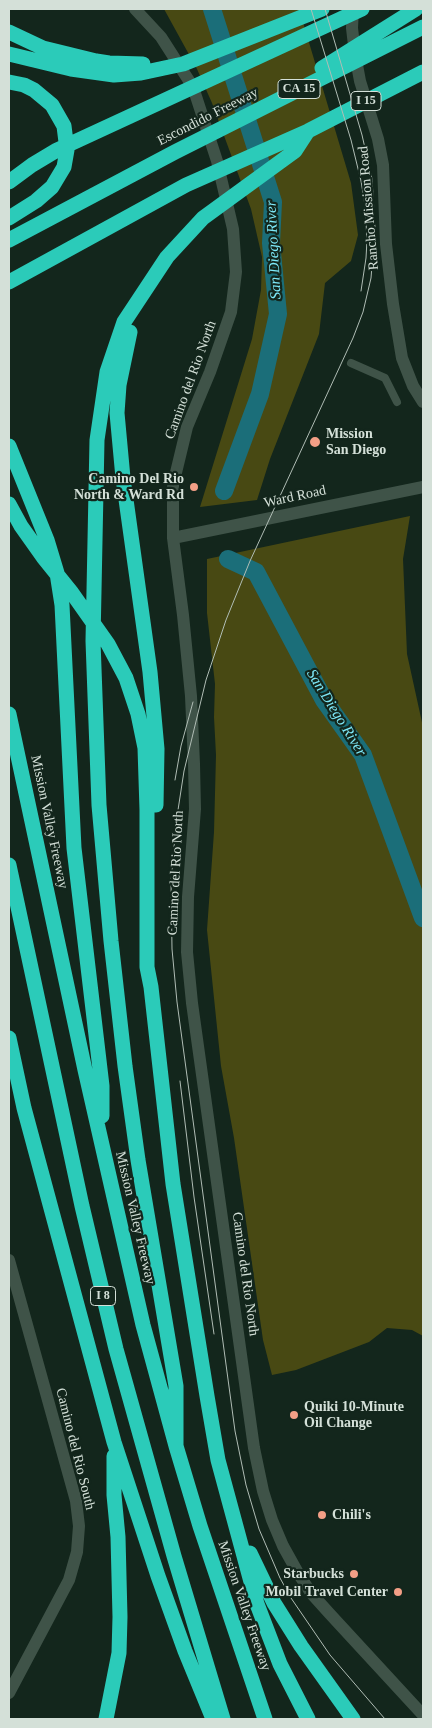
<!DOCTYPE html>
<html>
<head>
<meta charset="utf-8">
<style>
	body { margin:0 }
	#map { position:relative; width:432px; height:1728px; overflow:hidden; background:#13261c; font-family:Georgia,serif }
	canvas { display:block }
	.frame { position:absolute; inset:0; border:10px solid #d4e0d8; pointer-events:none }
</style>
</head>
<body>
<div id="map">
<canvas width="432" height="1728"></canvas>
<div class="frame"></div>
</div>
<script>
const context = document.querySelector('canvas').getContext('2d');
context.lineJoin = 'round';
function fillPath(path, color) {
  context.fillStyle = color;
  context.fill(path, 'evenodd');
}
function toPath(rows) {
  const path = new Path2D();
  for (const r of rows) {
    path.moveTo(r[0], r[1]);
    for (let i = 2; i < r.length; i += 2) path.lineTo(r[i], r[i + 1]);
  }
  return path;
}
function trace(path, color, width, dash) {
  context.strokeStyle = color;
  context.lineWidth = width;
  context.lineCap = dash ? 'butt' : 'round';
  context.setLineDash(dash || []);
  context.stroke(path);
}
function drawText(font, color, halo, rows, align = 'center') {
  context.font = font + ' Georgia,serif';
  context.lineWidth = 4.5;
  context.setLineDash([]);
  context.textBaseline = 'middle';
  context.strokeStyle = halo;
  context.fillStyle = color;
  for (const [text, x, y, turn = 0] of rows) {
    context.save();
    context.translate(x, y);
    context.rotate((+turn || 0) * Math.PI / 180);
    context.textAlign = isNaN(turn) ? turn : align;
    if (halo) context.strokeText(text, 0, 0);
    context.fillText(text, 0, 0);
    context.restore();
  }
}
fillPath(toPath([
	[164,9,299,9,351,183,358,235,351,261,325,283,319,334,270,459,257,500,200,507,252,339,261,290,262,257,251,209,212,103,197,69],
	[410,516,403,559,407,654,423,727,423,1336,412,1330,387,1328,369,1342,296,1370,272,1375,263,1340,234,1138,221,1066,207,930,214,832,216,755,214,717,215,684,207,613,207,559]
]), '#484913');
trace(toPath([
	[212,9,273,202,271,243,278,314,260,394,224,491],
	[228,559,256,572,324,700,363,755,423,918]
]), '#1b6e79', 18);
trace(toPath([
	[351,363,385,378,397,402]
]), '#3f5348', 8);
trace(toPath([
	[353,9,352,28,355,54,360,81,378,139,383,165,386,244,393,304,402,358,413,386,423,402],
	[9,1260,76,1501,79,1526,77,1552,69,1580,9,1693]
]), '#3f5348', 12);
trace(toPath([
	[135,9,161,37,193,87,217,161,233,229,236,272,231,312,210,372,187,427,173,485,173,538,183,615,191,696,194,764,195,809,188,897,187,952,192,1003,254,1448,263,1491,272,1520,283,1546,298,1573,311,1593,329,1613,423,1715],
	[173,538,423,487]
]), '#3f5348', 12);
trace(toPath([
	[9,32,43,48,96,61,109,63,143,64],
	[9,54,71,69,114,75,141,73,183,64,322,9],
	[322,68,416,9],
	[9,82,24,85,34,90,52,105,64,126,67,150,64,167,52,187,36,201,9,218],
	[9,182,32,165,57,150,362,9],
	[9,240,175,152,423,27],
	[9,282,186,185,308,131,423,72],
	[130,332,119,385,117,413,123,478,150,672,157,749,156,805],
	[9,446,47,540,57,573,62,605,74,848,102,1086,102,1116],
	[9,504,21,526,43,557,72,593,108,644,126,678,138,714,145,748,147,810,147,967,151,987,173,1184,207,1396,218,1460,257,1604,280,1664,308,1719],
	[9,714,85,1070,143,1325,176,1446,200,1526,265,1719],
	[9,865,82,1206,116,1349,174,1556,223,1719],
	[9,1038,24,1108,114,1442,158,1576,185,1651,213,1719],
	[176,1446,176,1386,138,1160,125,1066,111,941,99,805,93,641,97,440,107,372,124,322,167,257,203,218,295,151,308,131],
	[250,1553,274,1603,301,1646,353,1719],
	[106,1719,119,1653,120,1617,118,1537,114,1495,114,1456]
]), '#2bcbb9', 15);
trace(toPath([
	[311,9,351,140,361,181,365,205,367,240,366,258,361,291],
	[325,9,362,135,372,179,375,228,371,278,363,312,353,338,250,561,226,620,206,680,184,771,176,823,171,882,172,949,177,1002,235,1431,246,1485,259,1529,280,1578,291,1598,330,1655,385,1719],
	[175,780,181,746,193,702],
	[180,1081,194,1197,214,1334]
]), '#b0bdb5', 1);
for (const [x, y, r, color] of [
	[315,442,6,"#f39f86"],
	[194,487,5,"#f39f86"],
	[294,1415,5,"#f39f86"],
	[322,1515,5,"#f39f86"],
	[354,1574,5,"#f39f86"],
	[398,1592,5,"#f39f86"]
]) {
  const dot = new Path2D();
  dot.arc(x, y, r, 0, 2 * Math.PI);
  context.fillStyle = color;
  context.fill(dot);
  trace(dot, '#13261c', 2);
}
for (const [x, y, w] of [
	[299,89,42],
	[366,101,30],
	[103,1296,25]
]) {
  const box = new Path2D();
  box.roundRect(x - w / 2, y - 9.5, w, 19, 4);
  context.fillStyle = '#13261c';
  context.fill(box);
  trace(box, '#d4e0d8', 1);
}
drawText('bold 12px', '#d4e0d8', null, [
	["CA 15",299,89],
	["I 15",366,101],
	["I 8",103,1296]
]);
drawText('14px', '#d4e0d8', '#13261c', [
	["Escondido Freeway",208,117,-27],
	["Rancho Mission Road",369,208,-95],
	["Camino del Rio North",191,380,-70],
	["Ward Road",295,497,-12],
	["Mission Valley Freeway",49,822,78],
	["Camino del Rio North",176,873,-87],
	["Mission Valley Freeway",135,1218,77],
	["Camino del Rio North",245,1274,82],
	["Camino del Rio South",75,1449,76],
	["Mission Valley Freeway",244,1606,71]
]);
drawText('bold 14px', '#d4e0d8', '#13261c', [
	["Mission",326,434],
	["San Diego",326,450],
	["Camino Del Rio",184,479,"right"],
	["North & Ward Rd",184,495,"right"],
	["Quiki 10-Minute",304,1407],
	["Oil Change",304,1423],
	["Chili's",332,1515],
	["Starbucks",344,1574,"right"],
	["Mobil Travel Center",388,1592,"right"]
], 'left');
drawText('italic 15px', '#7ee9f9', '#13261c', [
	["San Diego River",274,250,-93],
	["San Diego River",336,713,58]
]);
</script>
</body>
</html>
